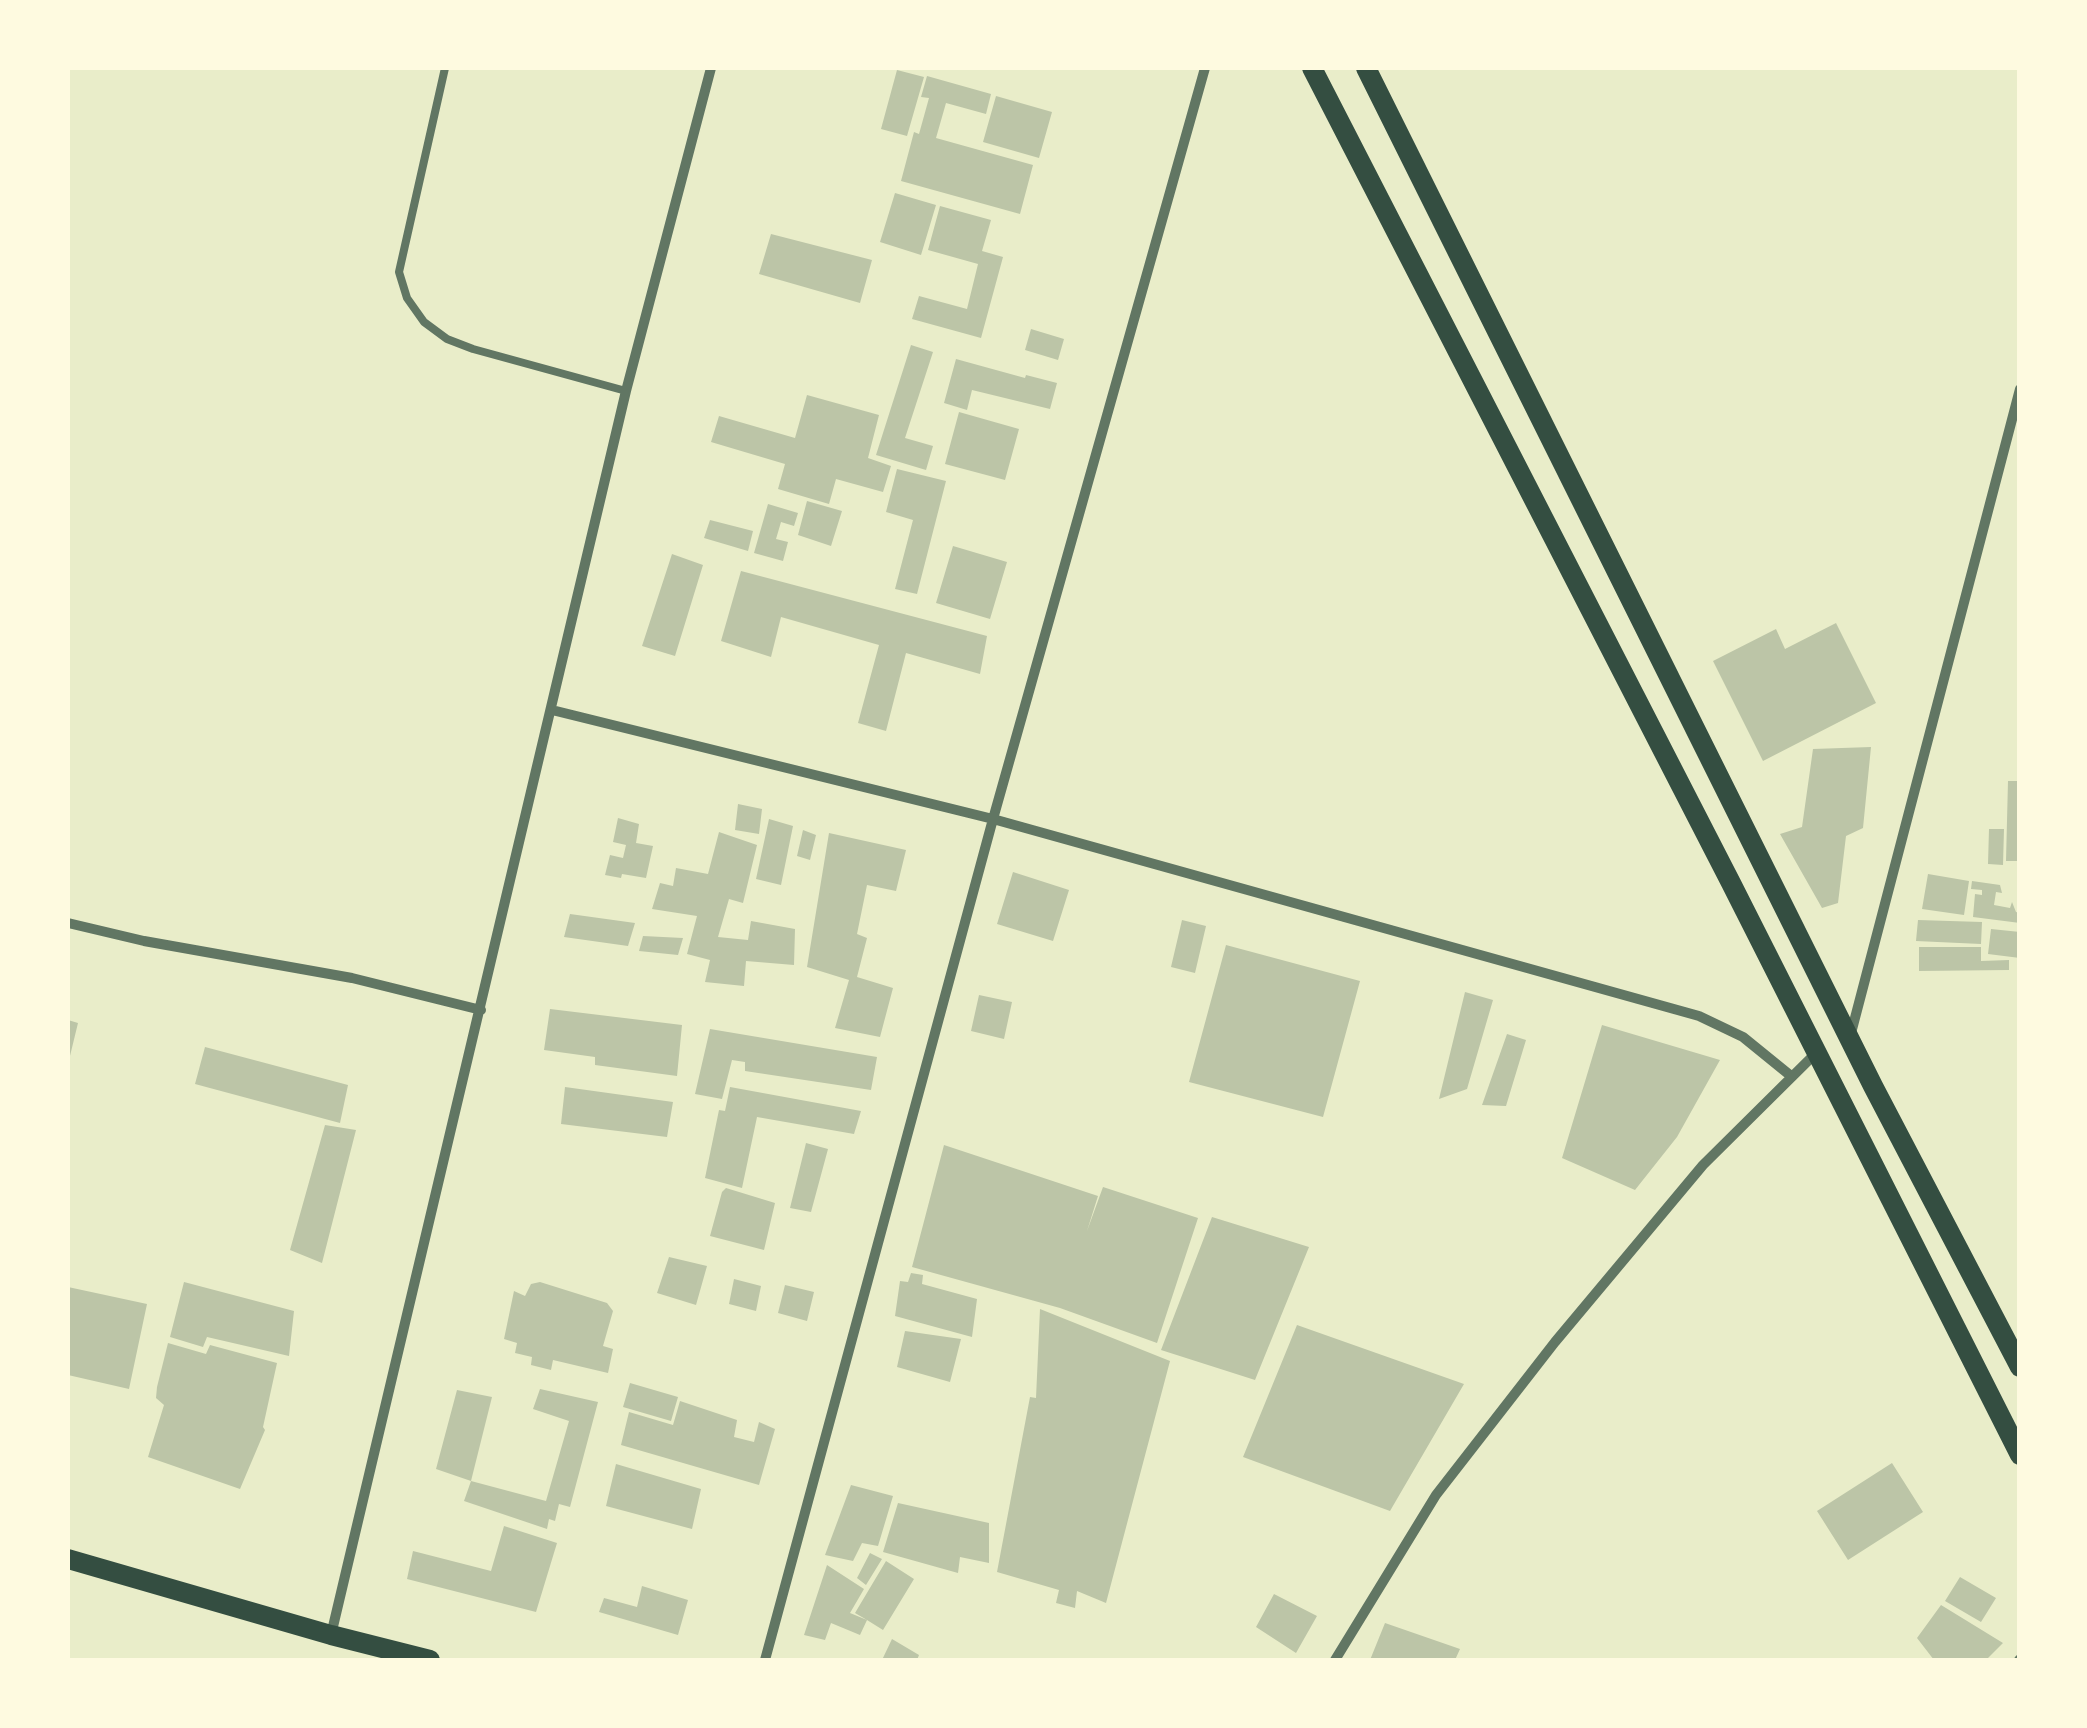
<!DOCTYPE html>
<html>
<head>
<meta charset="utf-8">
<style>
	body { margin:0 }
	#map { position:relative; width:2087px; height:1728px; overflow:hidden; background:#e9edc9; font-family:"Playfair Display",serif }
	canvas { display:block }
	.frame { position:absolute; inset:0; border:70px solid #fefae0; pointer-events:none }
</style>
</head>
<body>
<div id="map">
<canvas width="2087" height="1728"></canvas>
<div class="frame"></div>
</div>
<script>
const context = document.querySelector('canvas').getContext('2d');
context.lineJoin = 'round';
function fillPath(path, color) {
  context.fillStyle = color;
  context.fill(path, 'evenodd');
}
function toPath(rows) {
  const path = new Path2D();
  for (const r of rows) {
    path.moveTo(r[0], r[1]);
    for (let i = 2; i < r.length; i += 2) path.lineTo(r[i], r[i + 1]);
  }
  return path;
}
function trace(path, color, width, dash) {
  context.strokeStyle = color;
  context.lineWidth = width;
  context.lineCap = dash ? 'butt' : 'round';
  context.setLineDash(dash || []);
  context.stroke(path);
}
fillPath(toPath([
	[897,70,924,77,907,136,881,129],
	[927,76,991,94,986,114,946,103,936,138,1033,165,1020,214,901,181,914,132,919,134,929,98,921,97],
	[996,96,1052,112,1039,158,983,142],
	[895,193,936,205,921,255,880,242],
	[940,206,991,220,982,251,1003,257,981,338,912,319,919,296,967,309,978,264,928,250],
	[771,234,872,260,860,303,759,274],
	[1031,329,1064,339,1058,360,1025,350],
	[911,345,933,352,905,438,933,446,926,470,876,455],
	[956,359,1025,378,1026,375,1057,383,1050,409,972,390,967,410,944,403],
	[807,395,879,415,868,458,891,466,883,492,836,479,829,504,778,489,785,464,711,442,719,416,795,438],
	[959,412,1019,429,1005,480,945,464],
	[897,469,946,481,917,594,895,589,913,520,886,512],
	[807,501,842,511,831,546,798,535],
	[768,504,798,513,794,526,781,522,776,539,788,542,783,561,754,553],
	[710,520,753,531,748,551,704,538],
	[953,546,1007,562,990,619,936,603],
	[672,554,703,565,675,656,642,646],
	[741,571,987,636,980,674,906,653,886,731,858,723,879,645,781,617,771,657,721,641],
	[1836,623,1876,703,1763,761,1713,661,1776,629,1785,649],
	[1871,747,1863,828,1846,836,1838,903,1822,908,1780,834,1802,827,1813,749],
	[2008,781,2020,781,2020,861,2006,861],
	[738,804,762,809,759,834,735,830],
	[618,818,639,824,636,843,653,846,646,878,622,874,621,878,605,875,610,855,623,858,626,845,613,842],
	[769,819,793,826,781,885,756,879],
	[1989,829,2004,829,2003,865,1988,864],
	[803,830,816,835,810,860,797,856],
	[719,832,757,845,743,903,729,899,718,937,748,940,751,921,795,929,794,965,746,961,744,986,705,982,710,960,687,954,697,916,652,909,660,883,673,886,676,868,708,874],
	[829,833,906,850,896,891,867,885,857,934,867,938,857,977,893,988,880,1037,835,1028,849,980,807,967],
	[1013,872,1069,890,1053,941,997,924],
	[1928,874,1969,881,1964,915,1922,909],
	[1972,881,2000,885,2002,893,1996,892,1994,905,2010,908,2012,902,2016,912,2020,913,2020,923,1973,917,1975,894,1982,895,1982,890,1971,889],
	[570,914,635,923,628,946,564,937],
	[1182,920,1206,926,1195,973,1171,967],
	[1918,920,1982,922,1981,944,1916,941],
	[1991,929,2020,932,2020,958,1988,954],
	[643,936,683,938,678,955,639,951],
	[1226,945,1360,981,1323,1117,1189,1082],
	[1919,947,1981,947,1981,961,2009,960,2009,970,1919,971],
	[1465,992,1493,1000,1467,1089,1439,1099],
	[979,995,1012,1002,1004,1039,971,1031],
	[550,1009,682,1025,677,1076,595,1065,595,1057,544,1050],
	[68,1020,78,1023,69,1060,68,1060],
	[1602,1025,1720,1060,1677,1137,1635,1190,1562,1158],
	[710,1029,877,1057,871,1090,745,1071,745,1062,732,1060,722,1099,695,1094],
	[1507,1034,1526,1040,1506,1106,1482,1105],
	[205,1047,348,1085,340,1123,195,1084],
	[565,1087,673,1102,667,1137,561,1124],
	[730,1087,861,1111,854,1134,757,1117,742,1188,705,1178,719,1110,725,1111],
	[325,1125,356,1130,322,1263,290,1250],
	[806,1143,828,1149,811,1212,790,1208],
	[944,1145,1098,1196,1087,1231,1103,1187,1198,1218,1157,1343,1060,1308,912,1267],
	[726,1188,775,1203,764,1250,710,1236,722,1192],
	[1212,1217,1309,1247,1255,1380,1161,1350],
	[669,1257,707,1266,696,1305,657,1293],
	[911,1273,923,1275,922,1284,977,1299,972,1337,895,1316,900,1281,908,1282],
	[734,1279,761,1286,756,1311,729,1304],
	[184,1282,294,1311,289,1356,207,1337,203,1347,170,1337],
	[540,1282,607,1303,613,1311,603,1346,613,1349,608,1373,553,1360,551,1370,531,1365,532,1357,515,1353,517,1343,504,1339,514,1291,525,1296,531,1284],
	[785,1285,814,1292,807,1321,778,1313],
	[68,1287,147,1304,129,1389,68,1375],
	[1040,1309,1170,1361,1106,1603,1077,1591,1075,1608,1056,1603,1059,1590,997,1572,1030,1397,1036,1398],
	[1297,1325,1464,1384,1390,1511,1243,1457],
	[905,1331,961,1339,950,1382,897,1367],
	[168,1343,206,1354,210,1345,277,1363,263,1427,265,1430,240,1489,148,1457,164,1405,156,1398,157,1387],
	[630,1383,678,1397,671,1421,623,1407],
	[540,1389,598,1402,570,1507,559,1504,555,1521,549,1519,547,1529,464,1501,471,1481,436,1469,457,1390,492,1397,471,1481,546,1501,569,1421,533,1409],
	[680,1401,737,1420,734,1437,754,1442,759,1422,775,1429,759,1485,621,1445,629,1412,673,1425],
	[1892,1463,1923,1512,1848,1560,1817,1511],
	[616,1464,701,1489,692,1529,606,1506],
	[851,1485,893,1496,878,1546,862,1543,853,1561,825,1555],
	[898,1503,989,1523,989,1563,960,1557,958,1573,883,1552],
	[504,1526,557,1543,536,1612,407,1579,413,1551,491,1571],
	[870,1553,882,1559,866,1585,857,1578],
	[886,1561,914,1579,883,1630,867,1620,860,1635,831,1623,825,1640,804,1635,827,1565,864,1589,850,1613,867,1620,855,1613],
	[1960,1577,1996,1598,1981,1622,1945,1601],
	[642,1586,688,1600,678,1635,599,1612,604,1598,637,1607],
	[1274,1594,1317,1616,1296,1653,1256,1627],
	[1941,1605,2003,1643,1986,1660,1934,1660,1917,1638],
	[1385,1623,1460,1649,1455,1660,1370,1660],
	[892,1639,919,1655,917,1660,882,1660]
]), '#bcc5a7');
trace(toPath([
	[445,68,399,272,407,298,424,322,447,339,473,349,626,391]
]), '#617663', 8);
trace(toPath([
	[552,710,993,819,1699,1016,1743,1037,1791,1076],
	[68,923,144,941,352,978,481,1010],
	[1850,1037,2020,389],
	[331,1635,626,391,711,68],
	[765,1660,993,819,1205,68],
	[1335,1660,1436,1495,1555,1342,1703,1165,1816,1053],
	[2019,1660,2020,1659]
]), '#617663', 10);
trace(toPath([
	[1312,68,1731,883,2020,1455],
	[1366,68,1873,1086,2020,1367],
	[68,1559,331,1635,430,1660]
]), '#344e41', 20);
</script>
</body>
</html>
